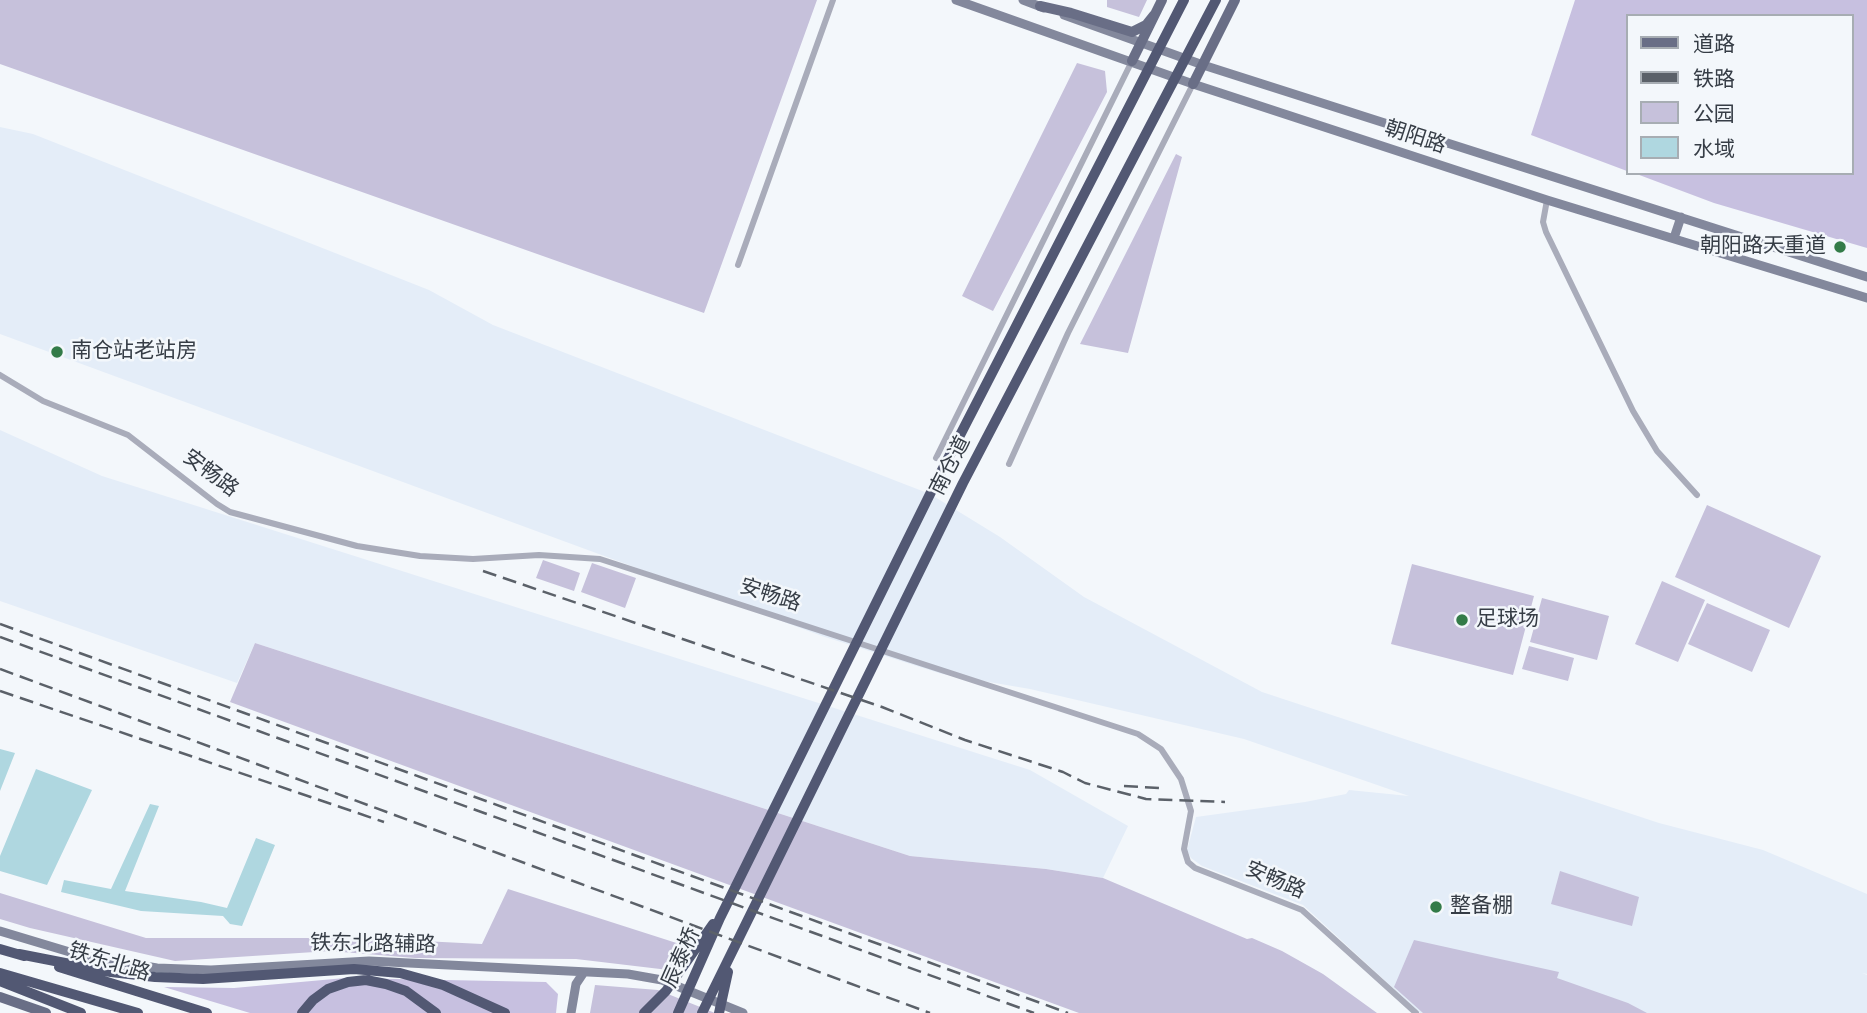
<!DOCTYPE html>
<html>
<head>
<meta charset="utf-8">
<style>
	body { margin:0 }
	#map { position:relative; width:1867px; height:1013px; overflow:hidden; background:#f3f7fb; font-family:Poppins,"Noto Sans SC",sans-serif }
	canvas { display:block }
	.legend { position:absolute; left:1626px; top:14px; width:228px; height:161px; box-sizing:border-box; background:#f3f7fb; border:2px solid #a7adb3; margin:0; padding:9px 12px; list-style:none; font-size:21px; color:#363d46 }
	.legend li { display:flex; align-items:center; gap:14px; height:35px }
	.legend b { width:35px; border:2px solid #a7adb3 }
</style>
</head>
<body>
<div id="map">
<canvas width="1867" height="1013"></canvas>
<ul class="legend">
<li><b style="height:9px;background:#696e86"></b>道路</li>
<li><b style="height:9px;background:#5b6169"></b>铁路</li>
<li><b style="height:19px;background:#c6c1db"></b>公园</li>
<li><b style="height:19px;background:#afd7e0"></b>水域</li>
</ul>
</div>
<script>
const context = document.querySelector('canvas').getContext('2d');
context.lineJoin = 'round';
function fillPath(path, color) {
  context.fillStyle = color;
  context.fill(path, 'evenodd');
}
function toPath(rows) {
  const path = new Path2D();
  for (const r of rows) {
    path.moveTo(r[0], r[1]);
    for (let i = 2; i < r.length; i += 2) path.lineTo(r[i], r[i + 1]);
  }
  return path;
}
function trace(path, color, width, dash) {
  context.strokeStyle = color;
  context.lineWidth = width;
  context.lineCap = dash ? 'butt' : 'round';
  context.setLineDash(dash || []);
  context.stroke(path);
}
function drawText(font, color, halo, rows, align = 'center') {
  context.font = font + ' Poppins,"Noto Sans SC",sans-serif';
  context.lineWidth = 5;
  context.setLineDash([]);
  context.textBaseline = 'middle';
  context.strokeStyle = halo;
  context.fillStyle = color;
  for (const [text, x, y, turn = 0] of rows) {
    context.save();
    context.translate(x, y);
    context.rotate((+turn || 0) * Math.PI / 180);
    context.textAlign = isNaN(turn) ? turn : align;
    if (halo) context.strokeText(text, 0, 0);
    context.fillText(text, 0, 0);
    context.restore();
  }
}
fillPath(toPath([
	[0,127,33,134,429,290,493,325,930,494,1000,537,1084,597,1262,692,1659,823,1763,850,1867,894,1867,974,1862,973,1867,975,1867,1013,1420,1013,1303,905,1202,866,1191,858,1187,850,1196,817,1305,802,1346,794,1349,790,1409,796,1244,739,1030,689,942,674,822,636,0,334],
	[0,430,102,476,1030,770,1128,826,1103,878,1046,869,910,856,255,643,237,683,0,601]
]), '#e4edf8');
fillPath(toPath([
	[0,0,817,0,704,313,0,64],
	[1107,0,1147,0,1139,17,1107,7],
	[1077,63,1105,71,1107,92,993,311,962,296],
	[1176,154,1182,157,1128,353,1080,344],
	[1707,505,1821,556,1789,628,1675,577],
	[543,560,580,573,574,591,536,578],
	[592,563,636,578,625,608,581,592],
	[1412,564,1534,596,1513,675,1391,644],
	[1662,581,1705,600,1678,662,1635,644],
	[1542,598,1609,616,1597,660,1530,642],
	[1707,603,1770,630,1752,672,1688,644],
	[255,643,910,856,1046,869,1103,878,1247,939,1252,938,1282,951,1323,974,1377,1013,1079,1013,230,702],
	[1529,646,1574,658,1568,681,1522,669],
	[1560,871,1639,897,1632,926,1551,904],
	[508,889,689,947,677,971,576,959,415,958,330,951,175,961,30,928,0,919,0,893,146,938,363,938,482,944],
	[1414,940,1559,972,1557,978,1628,1003,1647,1013,1423,1013,1394,987],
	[595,985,658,990,715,1013,590,1013]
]), '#c6c1db');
fillPath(toPath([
	[1575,0,1867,0,1867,248,1714,203,1634,173,1851,173,1851,16,1627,16,1627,171,1531,135],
	[345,978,546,982,558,994,556,1013,250,1013,164,987,234,988]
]), '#c7c0e0');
fillPath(toPath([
	[0,749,15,753,0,791],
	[36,769,92,790,47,885,0,871,0,856],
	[150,804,159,806,125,891,201,902,227,908,256,838,275,845,242,926,230,924,223,916,141,911,61,892,64,880,111,889]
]), '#afd7e0');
trace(toPath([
	[1547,200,1543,222,1546,232,1633,411,1657,451,1697,495],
	[738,265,833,0],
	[0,375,43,401,128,435,217,504,230,512,357,546,420,556,473,559,539,555,600,559,1138,734,1161,749,1181,779,1191,811,1184,849,1188,862,1195,868,1302,910,1416,1013],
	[936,458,1132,61],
	[1009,464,1068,333,1193,84]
]), '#a9acba', 6);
trace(toPath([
	[956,0,1193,84,1547,200,1867,298],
	[1023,0,1044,8],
	[1064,15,1203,65,1867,277],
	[1674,238,1681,217],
	[0,931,83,956,157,968,211,970,369,961,628,974,662,980,743,1013],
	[571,1013,576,984,584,972]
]), '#83889c', 9);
trace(toPath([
	[1040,6,1071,13,1132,32,1146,25,1154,15],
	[1132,61,1162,0],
	[1193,84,1235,0],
	[0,997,46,1013]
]), '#696e86', 10);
trace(toPath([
	[0,949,24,956],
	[19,954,111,972,155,977,203,979,354,969,400,973,443,985,505,1013],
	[59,967,207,1013],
	[0,973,138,1013],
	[0,981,81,1013],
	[302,1013,313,1000,328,989,348,982,366,980,386,984,406,991,436,1013],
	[644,1013,666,991,713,924],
	[678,1013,720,918,939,476,1184,0],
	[702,1013,963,483,1216,0],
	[719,1013,728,972]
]), '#525873', 10);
trace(toPath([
	[483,571,882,707,965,740,1063,772,1085,783,1146,799,1225,802],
	[0,624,1068,1013],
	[0,637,1034,1013],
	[0,669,930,1013],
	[0,691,384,822],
	[1124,786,1159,788]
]), '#5b6169', 2.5, [14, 7]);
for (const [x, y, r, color] of [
	[1840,247,7,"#337b48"],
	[57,352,7,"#337b48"],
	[1462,620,7,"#337b48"],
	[1436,907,7,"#337b48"]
]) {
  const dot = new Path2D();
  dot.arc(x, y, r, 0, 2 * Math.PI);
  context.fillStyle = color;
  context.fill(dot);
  trace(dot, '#f3f7fb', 2.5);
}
drawText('21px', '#363d46', '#f3f7fb', [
	["朝阳路",1415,138,18],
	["南仓道",951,466,-63],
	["安畅路",210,474,37],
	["安畅路",770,596,18],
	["安畅路",1275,881,23],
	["铁东北路辅路",373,945,1],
	["辰泰桥",682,958,-66],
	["铁东北路",109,963,17]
]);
drawText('21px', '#363d46', '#f3f7fb', [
	["朝阳路天重道",1826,247,"right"],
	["南仓站老站房",71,352],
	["足球场",1476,620],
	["整备棚",1450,907]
], 'left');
</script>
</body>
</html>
